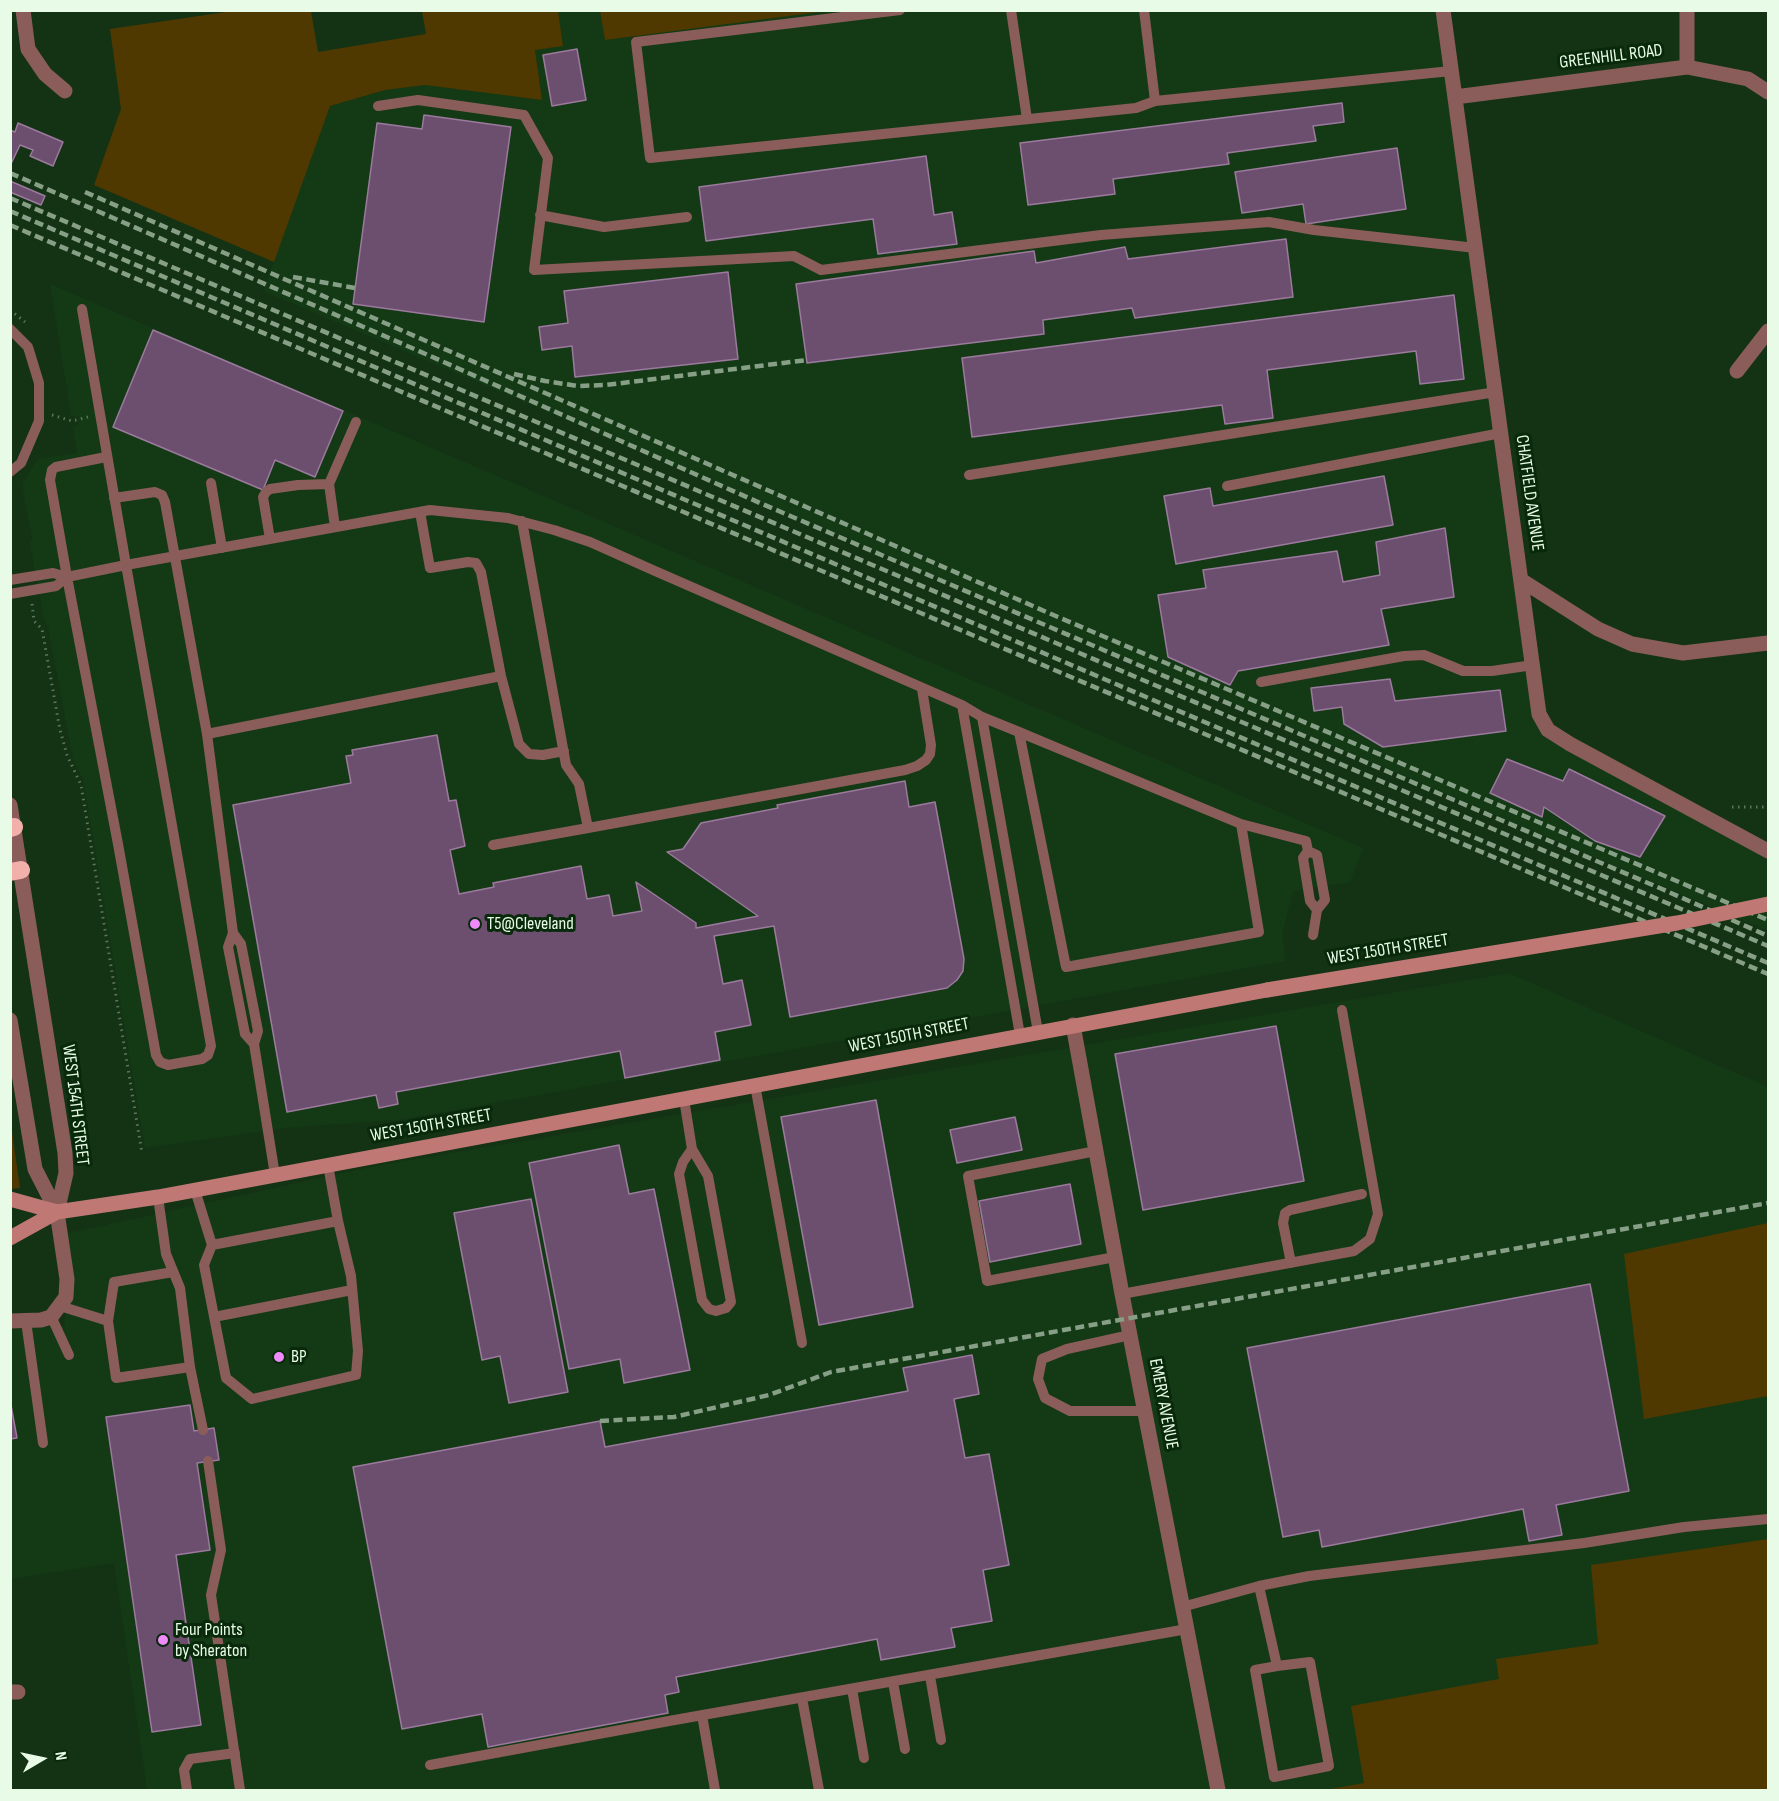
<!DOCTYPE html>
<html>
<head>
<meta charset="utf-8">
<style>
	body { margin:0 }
	#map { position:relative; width:1779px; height:1801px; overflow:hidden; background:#143315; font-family:"Sofia Sans Condensed",sans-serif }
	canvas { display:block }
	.frame { position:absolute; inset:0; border:12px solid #e8fbe7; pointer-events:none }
	.north { position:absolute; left:12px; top:1729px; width:60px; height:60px; -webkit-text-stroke:4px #09290b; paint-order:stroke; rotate:81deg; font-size:16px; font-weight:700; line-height:24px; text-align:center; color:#e8fbe7 }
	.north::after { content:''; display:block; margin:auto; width:21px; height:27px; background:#e8fbe7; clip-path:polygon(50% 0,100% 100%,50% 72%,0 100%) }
</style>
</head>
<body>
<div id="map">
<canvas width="1779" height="1801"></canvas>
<div class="frame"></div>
<div class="north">N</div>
</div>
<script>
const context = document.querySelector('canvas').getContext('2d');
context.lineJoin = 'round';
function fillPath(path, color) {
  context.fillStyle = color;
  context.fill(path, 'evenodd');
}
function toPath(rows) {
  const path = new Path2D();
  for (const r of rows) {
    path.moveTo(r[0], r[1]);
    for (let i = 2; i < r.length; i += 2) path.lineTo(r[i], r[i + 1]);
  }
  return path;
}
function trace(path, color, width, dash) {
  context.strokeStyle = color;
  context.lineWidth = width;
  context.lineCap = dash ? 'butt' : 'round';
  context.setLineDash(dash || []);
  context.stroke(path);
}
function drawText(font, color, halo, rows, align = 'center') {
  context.font = font + ' "Sofia Sans Condensed",sans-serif';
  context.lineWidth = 6;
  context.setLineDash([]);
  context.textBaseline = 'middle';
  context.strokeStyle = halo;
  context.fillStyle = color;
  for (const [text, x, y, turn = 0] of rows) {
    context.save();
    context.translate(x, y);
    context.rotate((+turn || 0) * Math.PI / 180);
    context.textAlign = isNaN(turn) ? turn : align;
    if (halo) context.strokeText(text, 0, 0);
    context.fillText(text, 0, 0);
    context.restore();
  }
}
fillPath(toPath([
	[827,10,1450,11,1547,713,1552,725,1768,843,1768,931,263,291,330,106,385,90,425,85,542,100,535,50,563,45,558,11,600,11,605,40],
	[50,284,1363,848,1350,882,1293,891,1282,935,1286,961,405,1119,286,1128,145,1148,83,779,73,759,48,627,44,620,30,544,32,538,22,484,38,459,77,453,73,428,79,424,78,417,71,416],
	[1509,973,1768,1087,1768,1539,1592,1566,1610,1790,147,1790,114,1563,11,1579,11,1329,65,1326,64,1234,370,1167]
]), '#143a15');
fillPath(toPath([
	[233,11,311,11,318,52,426,34,422,11,558,11,563,46,535,50,542,100,425,85,385,90,330,106,274,262,94,185,121,109,110,29],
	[600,11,600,10,827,11,605,40],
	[11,1125,20,1188,11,1189,10,1189],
	[1768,1223,1768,1396,1644,1419,1624,1254],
	[1768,1539,1768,1790,1325,1790,1364,1783,1351,1706,1499,1679,1496,1659,1598,1644,1591,1565]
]), '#4f3901');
const building = toPath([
	[577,49,586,100,552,106,543,55,577,49],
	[1342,103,1344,122,1313,126,1316,141,1227,153,1229,164,1113,179,1115,194,1028,205,1020,143,1342,103],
	[424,115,511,127,484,322,353,304,377,123,422,129,424,115],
	[18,123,63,142,53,166,30,156,33,150,20,145,10,166,10,130,15,132,18,123],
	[1397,148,1406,209,1306,224,1303,204,1242,213,1235,172,1397,148],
	[926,156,934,215,952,212,957,244,878,254,873,219,706,241,699,187,926,156],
	[10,181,45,196,41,205,10,192,10,181],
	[1286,239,1293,297,1135,318,1132,308,1043,320,1044,334,807,363,796,284,1034,251,1036,263,1125,247,1128,259,1286,239],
	[728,272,738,359,575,377,572,346,542,350,539,327,568,323,564,291,728,272],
	[1454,295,1464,379,1420,384,1416,351,1267,370,1273,418,1225,424,1222,405,972,437,962,358,1454,295],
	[153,330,343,411,315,477,275,460,263,490,113,427,153,330],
	[1384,476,1393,525,1176,564,1164,496,1210,488,1213,506,1384,476],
	[1445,528,1454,597,1381,609,1389,645,1238,671,1230,685,1168,657,1158,595,1206,588,1203,570,1337,551,1343,582,1380,575,1376,542,1445,528],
	[1390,679,1395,701,1500,690,1506,731,1383,747,1344,724,1342,707,1314,711,1311,688,1390,679],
	[437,735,449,801,456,800,465,846,450,850,459,894,494,887,493,883,581,866,587,899,609,895,613,916,642,911,636,882,696,923,696,928,758,916,667,852,683,849,701,823,778,808,777,805,905,781,909,807,935,802,964,959,963,971,957,980,947,988,790,1017,774,926,714,936,723,984,742,980,751,1025,715,1032,720,1060,625,1078,620,1051,396,1092,398,1104,379,1108,376,1095,287,1112,233,805,351,783,346,756,353,755,352,750,437,735],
	[1507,759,1563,781,1569,769,1665,816,1640,857,1595,841,1544,807,1542,817,1490,793,1507,759],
	[1276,1026,1304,1181,1143,1210,1115,1054,1276,1026],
	[876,1100,913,1307,819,1325,781,1117,876,1100],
	[1015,1117,1022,1150,957,1163,950,1130,1015,1117],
	[619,1145,629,1194,654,1189,690,1370,624,1383,620,1359,569,1369,529,1163,619,1145],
	[1070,1184,1081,1244,990,1262,979,1201,1070,1184],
	[531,1199,568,1392,509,1403,500,1356,482,1360,454,1213,531,1199],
	[1590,1284,1629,1491,1556,1505,1562,1535,1529,1541,1523,1509,1322,1547,1319,1530,1283,1537,1247,1348,1590,1284],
	[972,1355,979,1394,954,1399,965,1458,989,1454,1009,1565,983,1570,992,1621,951,1628,955,1647,881,1660,877,1639,676,1677,679,1692,665,1695,668,1713,488,1747,482,1714,402,1729,353,1467,600,1421,605,1447,908,1391,903,1368,972,1355],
	[10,1400,17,1438,10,1439,10,1400],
	[190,1405,194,1431,214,1428,219,1460,197,1463,210,1550,176,1555,201,1725,152,1732,106,1417,190,1405]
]);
fillPath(building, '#6c4e6f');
trace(building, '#9b7a9d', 1.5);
trace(toPath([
	[10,310,25,322],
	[52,415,72,421,88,417],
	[32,604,34,621,42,629,60,730,67,755,81,785,142,1153],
	[1732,807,1768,807]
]), '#5b765c', 3, [1.5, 4.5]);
trace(toPath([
	[900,10,636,42,650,158,1136,108,1155,101],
	[1011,10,1027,119],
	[1144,10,1155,101,1451,71],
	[378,106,418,100,524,115,548,158,534,270,794,256,821,270,1101,235,1269,222,1314,230,1476,248],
	[540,215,604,227,687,217],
	[82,309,126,565,430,510,508,518,554,530,590,542,655,571,962,705,982,717,1019,732,1079,757,1241,824,1259,932,1066,967,1019,732],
	[10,329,28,347,39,383,39,421,21,463,10,472],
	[969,475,1496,392],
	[211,483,222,548],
	[1227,486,1501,433],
	[114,498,155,492,162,495,165,502,207,734,501,676],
	[420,512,430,568,468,562,476,563,481,572,501,676,519,744,529,754,543,755,564,751],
	[522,521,566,765,579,784,588,828,905,770,917,766,926,760,930,754,931,745,922,689],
	[335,527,329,484,356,422],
	[270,539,263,497,266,492,270,489,298,485,329,484],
	[67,577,126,565,211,1046,208,1055,202,1059,168,1065,160,1062,156,1055,118,844,67,577,50,480,52,470,56,467,106,457],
	[10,580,53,573,67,577,56,586,10,594],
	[1261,682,1404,656,1424,655,1463,671,1492,671,1533,665],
	[962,705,1020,1035],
	[982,717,1038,1032],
	[207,734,233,933,228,947,245,1034,254,1044,258,1031,241,944,233,933],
	[1241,824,1306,841,1308,851],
	[493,845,588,828],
	[1308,851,1317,855,1325,900,1317,910,1310,901,1303,858,1308,851],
	[1313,935,1317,910],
	[254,1044,275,1175],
	[755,1085,802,1343],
	[684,1099,692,1149,708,1176,731,1302,726,1308,716,1311,709,1309,702,1300,679,1174,683,1162,692,1149],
	[1096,1151,968,1176,987,1281,1115,1257],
	[195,1190,212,1245,338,1221,328,1165],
	[212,1245,204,1265,226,1378,252,1399,356,1375,358,1351,351,1276,338,1221],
	[1291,1263,1283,1223,1285,1213,1290,1210,1362,1194],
	[1122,1294,1354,1251,1370,1239,1378,1214,1342,1010],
	[60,1306,108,1321,116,1378,190,1367,180,1288,166,1254,158,1197],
	[51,1316,69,1355],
	[214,1317,352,1290],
	[26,1321,43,1443],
	[108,1321,114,1282,173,1272],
	[1130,1335,1067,1349,1042,1359,1038,1379,1045,1398,1070,1411,1144,1411],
	[190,1367,203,1430],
	[208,1461,221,1550,211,1595,240,1790],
	[1259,1586,1309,1576,1584,1543,1684,1527,1768,1519],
	[1182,1607,1259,1586,1277,1666,1310,1662,1329,1766,1274,1777,1255,1670,1277,1666],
	[930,1676,941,1740],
	[893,1682,905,1749],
	[852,1689,864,1758],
	[802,1698,819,1790],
	[702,1715,715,1790],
	[430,1765,669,1721,1187,1629],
	[187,1790,184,1770,190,1759,235,1753]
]), '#8b5d5a', 10);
trace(toPath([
	[23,10,28,49,45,74,65,91],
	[1443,10,1539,714,1548,730,1570,744,1768,851],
	[1687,10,1687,67],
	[1455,97,1687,67,1748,79,1768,92],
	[1737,371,1768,331],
	[1521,580,1598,629,1632,644,1683,653,1768,643],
	[10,805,65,1153,66,1173,57,1212],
	[10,1020,35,1169,57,1212,67,1279,66,1297,51,1317,41,1320,10,1321],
	[1073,1025,1122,1294,1218,1790],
	[10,1692,18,1692]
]), '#8b5d5a', 15);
trace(toPath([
	[10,1199,57,1212],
	[10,1238,57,1212,158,1197,1267,990]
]), '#c07874', 15);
trace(toPath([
	[10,828,14,827],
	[10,872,21,870]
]), '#f3b0aa', 18);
trace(toPath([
	[10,173,428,355,760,503,1662,889,1768,936],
	[85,192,1058,617,1768,920],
	[10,198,1768,946],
	[10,211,1768,963],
	[10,225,1768,974],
	[293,277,355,288],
	[514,374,545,381,578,386,606,385,807,360],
	[600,1421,674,1417,769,1395,831,1372,1768,1203]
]), '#869f86', 4.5, [9, 4.5]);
trace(toPath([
	[1267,990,1677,923,1768,904]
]), '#c07874', 15);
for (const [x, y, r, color] of [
	[475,924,6,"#ee8bf8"],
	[279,1357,6,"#ee8bf8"],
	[163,1640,6,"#ee8bf8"]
]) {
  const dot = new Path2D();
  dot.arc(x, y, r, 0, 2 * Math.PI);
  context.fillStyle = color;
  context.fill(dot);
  trace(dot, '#09290b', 2);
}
drawText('18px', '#e8fbe7', '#09290b', [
	["GREENHILL ROAD",1611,57,-7],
	["CHATFIELD AVENUE",1529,493,82],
	["WEST 150TH STREET",1388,950,-9],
	["WEST 150TH STREET",909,1036,-11],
	["WEST 154TH STREET",75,1105,83],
	["WEST 150TH STREET",431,1126,-10],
	["EMERY AVENUE",1163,1404,79]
]);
drawText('18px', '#e8fbe7', '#09290b', [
	["T5@Cleveland",487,924],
	["BP",291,1357],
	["Four Points",175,1630],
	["by Sheraton",175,1651]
], 'left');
</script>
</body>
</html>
